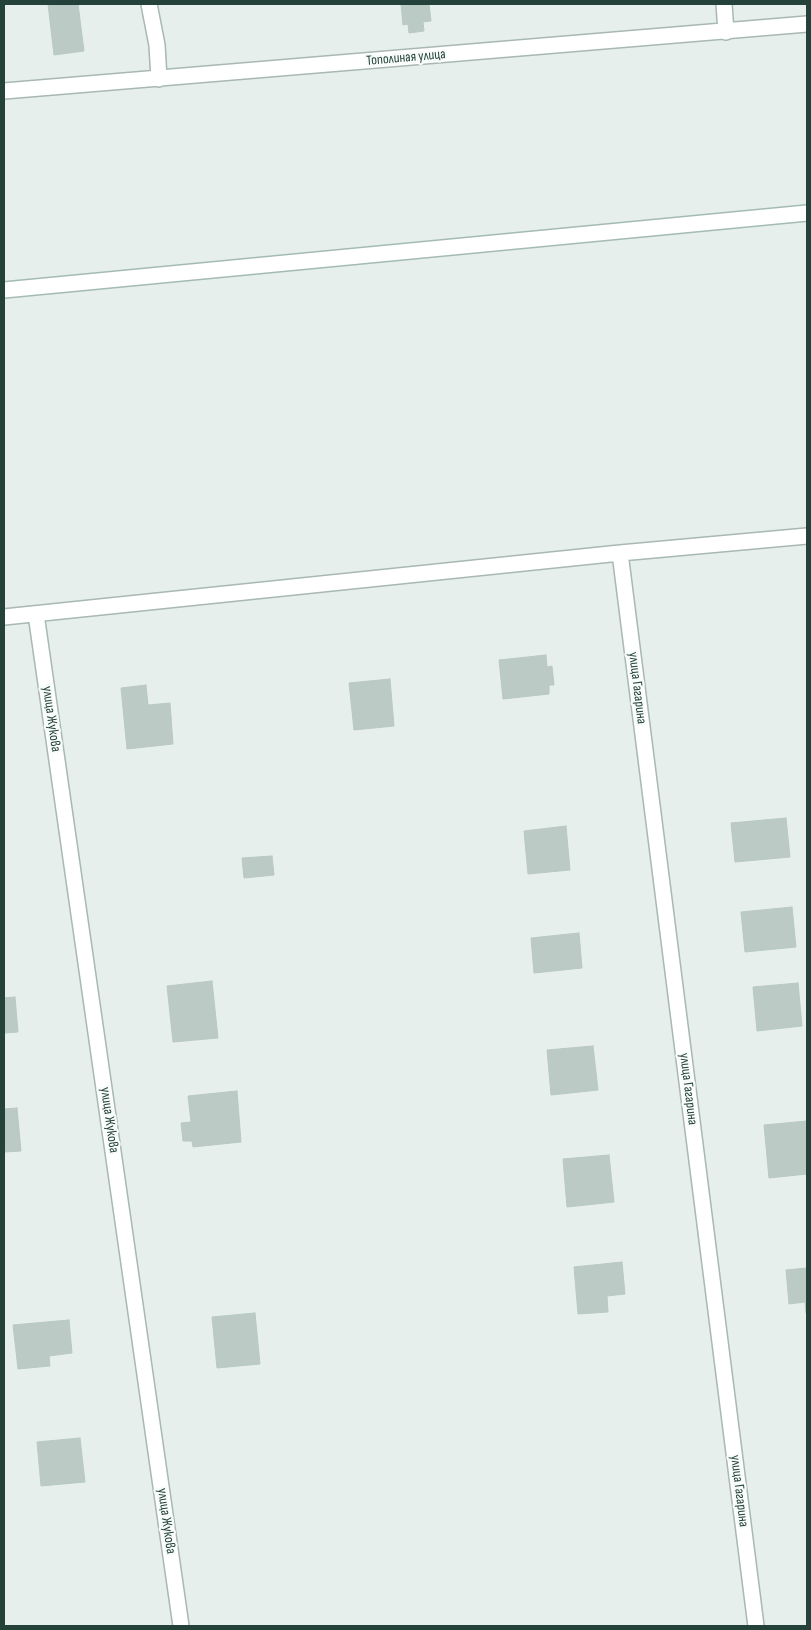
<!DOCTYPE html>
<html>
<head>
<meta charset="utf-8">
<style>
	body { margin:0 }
	#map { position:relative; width:811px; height:1630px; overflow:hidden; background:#e6efeb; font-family:"Sofia Sans Condensed",sans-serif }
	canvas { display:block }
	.frame { position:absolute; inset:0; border:5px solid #24423a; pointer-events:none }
</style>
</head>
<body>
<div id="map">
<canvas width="811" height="1630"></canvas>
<div class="frame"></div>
</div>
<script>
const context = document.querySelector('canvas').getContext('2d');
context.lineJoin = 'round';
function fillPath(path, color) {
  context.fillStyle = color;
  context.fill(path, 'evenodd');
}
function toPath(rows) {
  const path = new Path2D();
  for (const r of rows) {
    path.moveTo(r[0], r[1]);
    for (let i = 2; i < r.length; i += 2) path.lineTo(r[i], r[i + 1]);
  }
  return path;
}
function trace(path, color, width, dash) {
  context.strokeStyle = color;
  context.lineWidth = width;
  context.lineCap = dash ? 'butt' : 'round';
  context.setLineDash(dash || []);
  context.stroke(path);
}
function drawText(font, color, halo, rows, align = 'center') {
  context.font = font + ' "Sofia Sans Condensed",sans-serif';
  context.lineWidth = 4.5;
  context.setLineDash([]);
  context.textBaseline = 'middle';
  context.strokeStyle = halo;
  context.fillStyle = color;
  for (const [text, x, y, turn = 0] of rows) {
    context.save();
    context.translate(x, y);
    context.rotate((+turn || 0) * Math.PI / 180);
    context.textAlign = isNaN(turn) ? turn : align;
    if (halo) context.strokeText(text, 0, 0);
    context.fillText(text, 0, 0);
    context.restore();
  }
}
const building = toPath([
	[48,4,78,4,84,51,54,55,48,4],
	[401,4,429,4,431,21,423,22,424,31,409,33,408,24,403,25,401,4],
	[546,655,547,667,552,666,554,685,549,685,549,694,503,699,499,660,546,655],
	[390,679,394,726,354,730,349,683,390,679],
	[146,685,148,705,170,703,173,744,127,749,121,688,146,685],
	[786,818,790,857,735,862,731,823,786,818],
	[566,826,570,870,528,874,524,831,566,826],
	[272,856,274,875,244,878,242,858,272,856],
	[792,907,796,947,745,952,741,912,792,907],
	[579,933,582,968,534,973,531,938,579,933],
	[212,981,218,1038,173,1042,167,986,212,981],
	[798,983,802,1026,757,1031,753,987,798,983],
	[15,997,18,1032,4,1033,4,998,15,997],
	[593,1046,598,1090,551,1095,547,1050,593,1046],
	[237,1091,241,1142,193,1147,192,1141,183,1141,181,1123,191,1122,188,1096,237,1091],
	[17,1108,21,1151,4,1152,4,1109,17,1108],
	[807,1121,807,1174,769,1178,764,1125,807,1121],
	[609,1155,614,1202,567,1207,563,1159,609,1155],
	[622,1262,625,1294,607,1296,608,1312,578,1314,574,1267,622,1262],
	[807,1268,807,1313,806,1313,805,1302,789,1304,786,1270,807,1268],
	[255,1313,260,1364,217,1368,212,1317,255,1313],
	[69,1320,72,1353,49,1356,50,1366,18,1369,13,1325,69,1320],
	[80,1438,85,1482,41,1486,37,1442,80,1438]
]);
fillPath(building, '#bbcac4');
trace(building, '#b8c9c2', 1);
const minor = toPath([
	[149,4,157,45,159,79],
	[724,4,726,32],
	[4,91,807,24],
	[620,553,756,1626],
	[36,614,181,1626],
	[4,617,620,553,807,536]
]);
const secondary = toPath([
	[4,290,807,213]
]);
trace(minor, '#a8b8b2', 18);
trace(secondary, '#a4bbb3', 18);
trace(minor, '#fff', 15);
trace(secondary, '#fff', 15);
drawText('14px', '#24423a', '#f7fbf9', [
	["Тополиная улица",406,58,-5],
	["улица Гагарина",637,688,83],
	["улица Жукова",51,719,82],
	["улица Гагарина",688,1089,83],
	["улица Жукова",109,1120,82],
	["улица Гагарина",739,1491,83],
	["улица Жукова",166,1521,82]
]);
</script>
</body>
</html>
